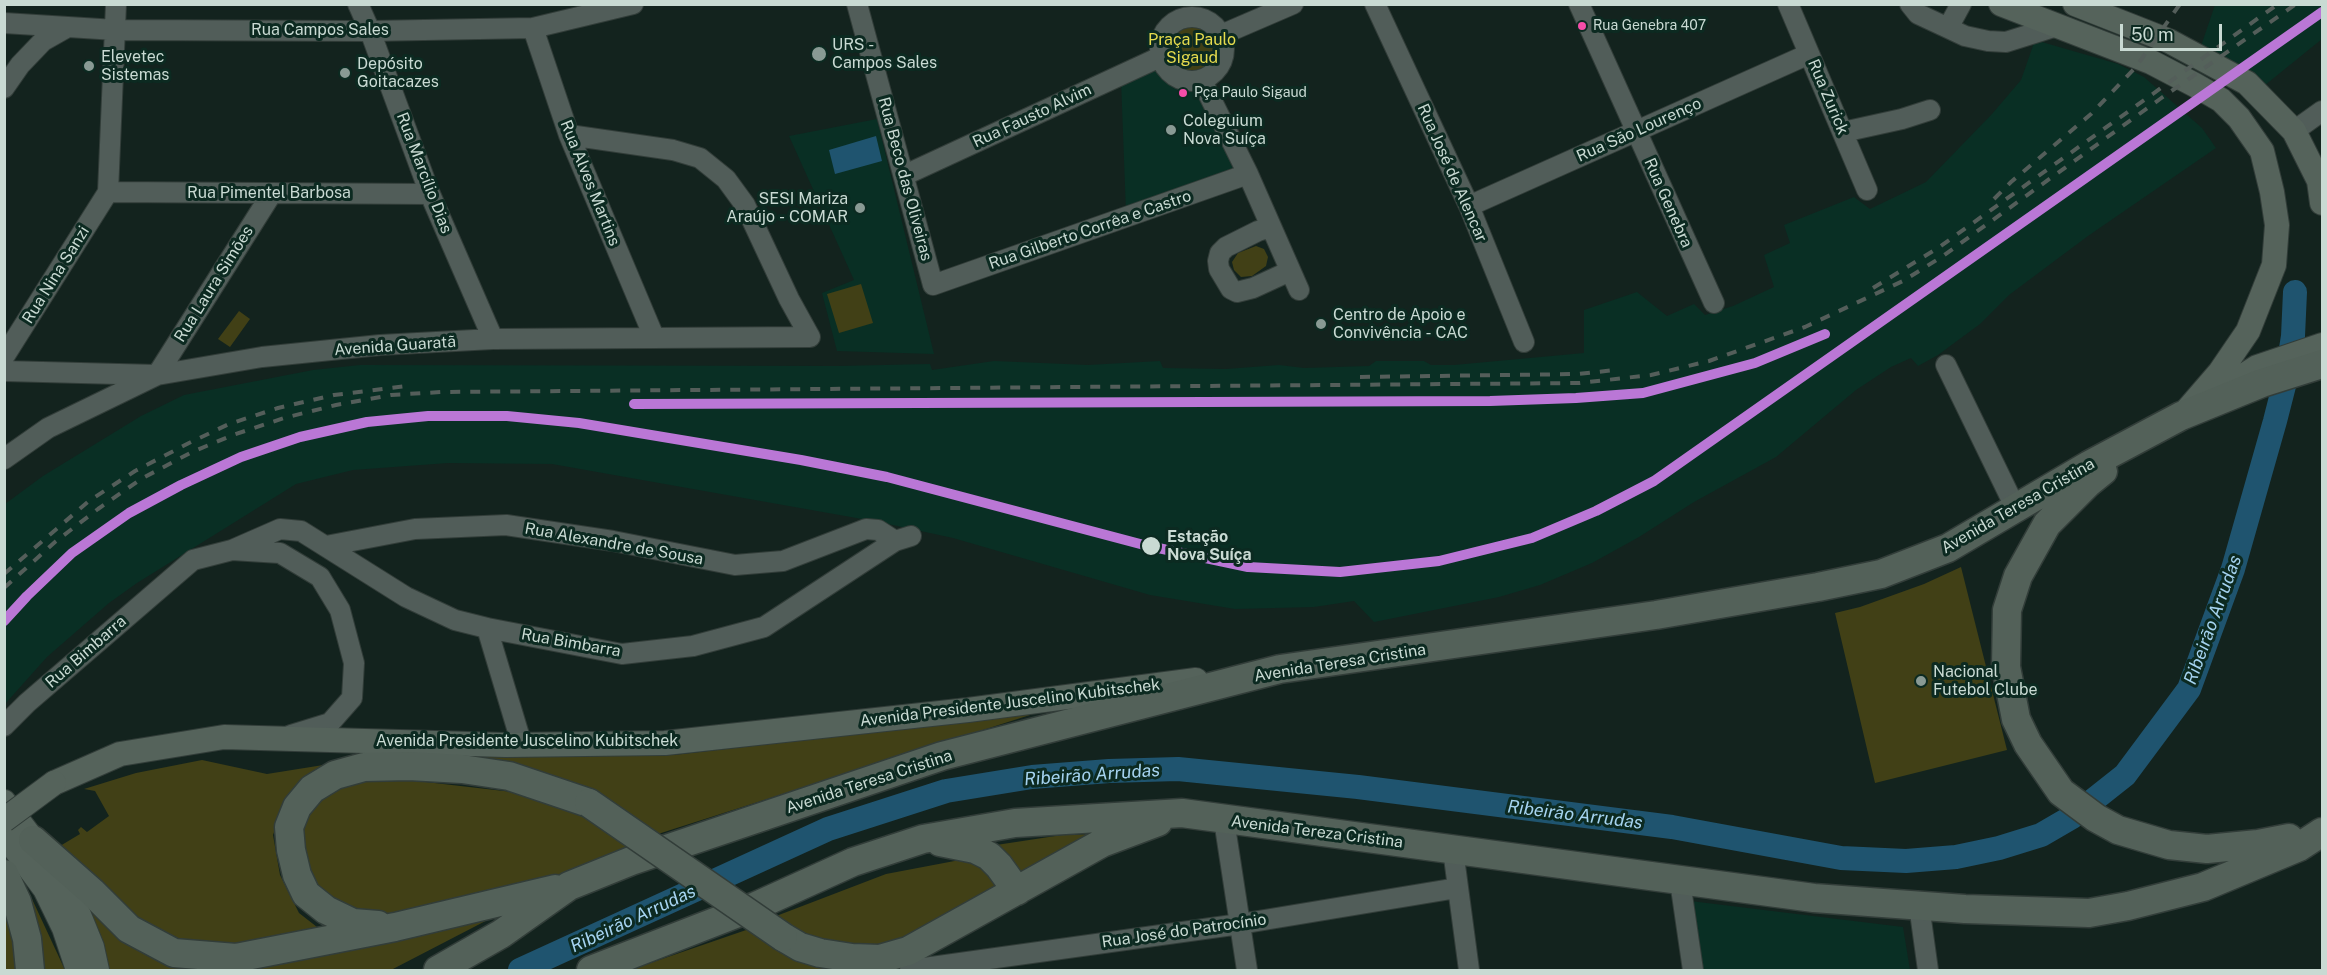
<!DOCTYPE html>
<html>
<head>
<meta charset="utf-8">
<style>
	body { margin:0 }
	#map { position:relative; width:2327px; height:975px; overflow:hidden; background:#13231e; font-family:"Public Sans",sans-serif }
	canvas { display:block }
	.frame { position:absolute; inset:0; border:6px solid #c9dad3; pointer-events:none }
	.scale { position:absolute; left:2120px; top:24px; width:102px; height:27px; box-sizing:border-box; border:3px solid #c9dad3; border-top:0; padding-left:8px; font-size:18px; line-height:21px; white-space:nowrap; color:#c9dad3; -webkit-text-stroke:4px #0c2a21; paint-order:stroke }
</style>
</head>
<body>
<div id="map">
<canvas width="2327" height="975"></canvas>
<div class="frame"></div>
<div class="scale">50 m</div>
</div>
<script>
const context = document.querySelector('canvas').getContext('2d');
context.lineJoin = 'round';
function fillPath(path, color) {
  context.fillStyle = color;
  context.fill(path, 'evenodd');
}
function toPath(rows) {
  const path = new Path2D();
  for (const r of rows) {
    if (r.length === 3) {
      path.moveTo(r[0] + r[2], r[1]);
      path.arc(r[0], r[1], r[2], 0, 2 * Math.PI);
      continue;
    }
    path.moveTo(r[0], r[1]);
    for (let i = 2; i < r.length; i += 2) path.lineTo(r[i], r[i + 1]);
  }
  return path;
}
function trace(path, color, width, dash) {
  context.strokeStyle = color;
  context.lineWidth = width;
  context.lineCap = dash ? 'butt' : 'round';
  context.setLineDash(dash || []);
  context.stroke(path);
}
function drawText(font, color, halo, rows, align = 'center') {
  context.font = font + ' "Public Sans",sans-serif';
  context.lineWidth = 6;
  context.setLineDash([]);
  context.textBaseline = 'middle';
  context.strokeStyle = halo;
  context.fillStyle = color;
  for (const [text, x, y, turn = 0] of rows) {
    context.save();
    context.translate(x, y);
    context.rotate((+turn || 0) * Math.PI / 180);
    context.textAlign = isNaN(turn) ? turn : align;
    if (halo) context.strokeText(text, 0, 0);
    context.fillText(text, 0, 0);
    context.restore();
  }
}
fillPath(toPath([
	[2215,5,2322,5,2322,39,2259,90,2201,46],
	[2035,40,2118,64,2144,77,2202,128,2216,148,2088,236,2009,295,1980,324,1938,355,1918,366,1911,358,1891,367,1856,390,1776,457,1694,502,1639,537,1592,563,1540,585,1499,597,1374,622,1354,601,1314,607,1235,609,1150,595,953,538,879,522,552,464,448,463,353,470,296,484,137,583,109,603,47,657,5,704,5,504,43,476,141,416,184,395,313,370,360,365,838,366,930,364,932,370,994,361,1088,365,1160,361,1163,368,1226,369,1279,365,1304,368,1369,366,1376,361,1424,361,1431,365,1454,365,1584,353,1584,310,1637,292,1667,316,1694,304,1705,315,1733,306,1774,287,1764,255,1790,243,1784,225,1854,197,1870,209,1926,182,1992,114,2021,80],
	[1157,63,1163,76,1174,85,1187,88,1199,86,1240,171,1126,212,1121,80],
	[877,119,934,354,837,351,822,293,854,280,789,136],
	[1682,900,1903,927,1910,970,1696,970]
]), '#092f24');
fillPath(toPath([
	[1192,50,27],
	[1256,246,1264,249,1268,257,1266,266,1252,276,1241,277,1234,270,1232,262,1238,253],
	[861,284,873,323,839,333,827,294],
	[239,311,250,319,230,347,218,339],
	[1961,567,2007,750,1875,783,1835,613,1860,607,1924,584],
	[1033,714,658,834,479,762,477,756,480,753,487,751,673,755],
	[202,760,267,774,342,762,285,801,273,835,280,875,299,913,326,934,237,954,175,948,133,926,60,846,80,834,78,830,81,827,87,832,109,816,95,791,84,789,136,773],
	[357,781,417,781,530,794,584,813,631,848,564,874,413,911,346,918,299,866,302,808,330,786],
	[1099,834,1016,882,983,847,1062,835],
	[965,859,986,872,999,892,915,944,858,947,800,935,771,918,886,874],
	[17,879,32,899,65,970,38,970],
	[77,891,173,963,501,913,391,970,109,970,99,943],
	[4,904,15,946,17,970,5,970],
	[749,929,863,965,828,970,630,970]
]), '#414016');
fillPath(toPath([
	[876,136,882,161,835,174,829,150]
]), '#1f546f');
trace(toPath([
	[520,970,828,829,946,791,1032,777,1109,771,1178,769,1358,787,1672,827,1841,858,1906,861,1956,857,1999,848,2041,835,2072,817,2125,775,2189,689,2233,569,2275,421,2287,374,2293,336,2295,292]
]), '#1f546f', 24);
const minor = toPath([
	[358,4,370,31,430,194,493,339],
	[857,4,933,285,1248,174],
	[1375,4,1469,206,1524,342],
	[1579,4,1714,303],
	[1788,4,1867,190],
	[1910,4,1918,14,1948,28,1965,36,1988,41,2006,42,2057,26],
	[1192,49,32],
	[4,23,116,30,370,31,533,28,633,4],
	[533,28,569,135,654,337],
	[1948,28,1961,4],
	[1221,35,1293,4],
	[1202,81,1248,174,1299,290],
	[4,88,20,65,43,41,66,28],
	[2294,131,2322,111],
	[1843,132,1902,119,1930,110],
	[905,175,1160,57],
	[108,192,430,194],
	[1469,206,1809,54],
	[1271,227,1258,231,1226,247,1220,253,1218,261,1219,269,1231,289,1237,292,1253,288,1290,271],
	[4,357,108,192,116,4],
	[1946,365,2016,509],
	[4,371,157,375,272,193],
	[4,459,48,428,157,375,262,357,380,345,493,339,810,337,789,299,745,205,726,179,700,158,673,150,569,135],
	[326,546,415,529,506,525,613,541,735,565,783,561,866,529,878,530,895,541],
	[232,550,280,529,301,531,406,597,455,620,487,628,622,654,693,646,764,627,895,541,911,536],
	[487,628,522,745],
	[4,726,27,703,193,560,232,550,280,553,320,577,340,610,354,663,352,698,330,723,291,735],
	[1224,820,1247,970],
	[1453,850,1469,970],
	[1680,881,1693,970],
	[1919,905,1928,970],
	[910,970,1240,924,1457,888]
]);
const major = toPath([
	[2001,4,2151,62,2195,85,2221,100,2239,118,2262,151,2272,192,2277,225,2274,265,2248,331,2220,372,2182,416],
	[2075,4,2169,41,2247,83,2294,131,2319,181,2322,203],
	[2218,392,2257,367,2322,345],
	[54,783,120,754,224,737,506,745,665,743,968,710,1196,680],
	[4,802,33,840,79,915,92,947,97,970],
	[4,834,45,889,64,928,78,970]
]);
const highway = toPath([
	[2103,471,2087,484,2047,524,2018,576,2007,610,2006,667,2016,719,2028,744,2061,792,2096,818,2118,830,2169,845,2207,849,2258,844,2289,838],
	[33,840,92,892,129,929,174,953,236,958,395,927,555,889],
	[940,842,975,849,989,856,999,866,1017,891],
	[4,874,17,902,27,939,30,970],
	[378,925,353,923,326,910,306,894,297,875,291,850,289,827,297,807,312,789,335,775,364,767,409,766,462,769,509,776,589,803],
	[783,937,800,947,820,953,852,958,880,959,908,951,1102,843,1158,822],
	[438,970,501,934,569,886,631,861,942,756,1280,669,1656,615,1818,587,1881,574,1948,548,2089,465,2181,416,2262,383,2322,364],
	[591,970,756,906,853,862,923,839,1015,823,1182,813,1814,898,1965,909,2089,913,2128,906,2203,887,2299,847,2322,832]
]);
trace(minor, '#323d39', 22);
trace(major, '#323d39', 26);
trace(highway, '#323d39', 31);
trace(minor, '#515d59', 20);
trace(major, '#55635b', 24);
trace(highway, '#536159', 28);
trace(toPath([
	[1994,199,2011,182,2091,114,2136,67,2180,4],
	[1873,288,1938,248,2278,4],
	[1360,377,1578,374,1615,370],
	[4,574,89,501,135,471,189,443,229,424,278,408,334,395,406,386],
	[4,588,55,542,98,509,141,479,192,452,233,435,284,418,336,405,391,395,442,392,1580,383,1651,375,1709,361,1805,327,1903,281,1943,256,2160,99,2296,4]
]), '#545e5a', 4, [10, 10]);
const majorBridge = toPath([
	[4,820,54,783]
]);
const highwayBridge = toPath([
	[589,803,783,937]
]);
trace(majorBridge, '#323d39', 26, []);
trace(highwayBridge, '#323d39', 31, []);
trace(majorBridge, '#55635b', 24);
trace(highwayBridge, '#536159', 28);
trace(toPath([
	[634,404,1490,401,1576,398,1643,393,1755,363,1825,334],
	[4,621,27,596,72,553,129,513,181,485,241,457,300,437,367,422,428,416,507,416,579,423,801,460,887,477,1144,545,1248,567,1340,572,1439,561,1532,538,1596,511,1654,481,2322,12]
]), '#ba77d6', 10);
for (const [x, y, r, color] of [
	[1582,26,5,"#f54da8"],
	[819,54,8,"#899a94"],
	[89,66,6,"#899a94"],
	[345,73,6,"#899a94"],
	[1183,93,5,"#f54da8"],
	[1171,130,6,"#899a94"],
	[860,208,6,"#899a94"],
	[1321,324,6,"#899a94"],
	[1151,546,10,"#c9dad3"],
	[1921,681,6,"#899a94"]
]) {
  const dot = new Path2D();
  dot.arc(x, y, r, 0, 2 * Math.PI);
  context.fillStyle = color;
  context.fill(dot);
  trace(dot, '#0c2a21', 2);
}
drawText('14px', '#c9dad3', '#0c2a21', [
	["Rua Genebra 407",1593,26],
	["Pça Paulo Sigaud",1194,93]
], 'left');
drawText('16px', '#c9dad3', '#0c2a21', [
	["Rua Campos Sales",320,30],
	["Rua Zurick",1828,97,67],
	["Rua Fausto Alvim",1032,116,-25],
	["Rua São Lourenço",1639,130,-24],
	["Rua Marcílio Dias",424,173,69],
	["Rua José de Alencar",1452,173,66],
	["Rua Beco das Oliveiras",905,179,75],
	["Rua Alves Martins",590,183,68],
	["Rua Pimentel Barbosa",269,193],
	["Rua Genebra",1668,203,66],
	["Rua Gilberto Corrêa e Castro",1090,230,-19],
	["Rua Nina Sanzi",56,275,-58],
	["Rua Laura Simões",214,284,-58],
	["Avenida Guaratã",395,346,-4],
	["Avenida Teresa Cristina",2018,506,-30],
	["Rua Alexandre de Sousa",614,544,10],
	["Rua Bimbarra",571,643,10],
	["Rua Bimbarra",86,652,-41],
	["Avenida Teresa Cristina",1340,663,-9],
	["Avenida Presidente Juscelino Kubitschek",1010,703,-7],
	["Avenida Presidente Juscelino Kubitschek",527,741],
	["Avenida Teresa Cristina",869,782,-18],
	["Avenida Tereza Cristina",1317,832,7],
	["Rua José do Patrocínio",1184,931,-8]
]);
drawText('16px', '#e5db4e', '#0c2a21', [
	["Praça Paulo",1192,40],
	["Sigaud",1192,58]
]);
drawText('16px', '#c9dad3', '#0c2a21', [
	["URS -",832,45],
	["Campos Sales",832,63],
	["Elevetec",101,57],
	["Sistemas",101,75],
	["Depósito",357,64],
	["Goitacazes",357,82],
	["Coleguium",1183,121],
	["Nova Suíça",1183,139],
	["SESI Mariza",848,199,"right"],
	["Araújo - COMAR",848,217,"right"],
	["Centro de Apoio e",1333,315],
	["Convivência - CAC",1333,333],
	["Nacional",1933,672],
	["Futebol Clube",1933,690]
], 'left');
drawText('bold 16px', '#c9dad3', '#0c2a21', [
	["Estação",1167,537],
	["Nova Suíça",1167,555]
], 'left');
drawText('italic 18px', '#a5d3f0', '#0c2a21', [
	["Ribeirão Arrudas",2213,620,-70],
	["Ribeirão Arrudas",1092,775,-4],
	["Ribeirão Arrudas",1575,815,7],
	["Ribeirão Arrudas",633,919,-25]
]);
</script>
</body>
</html>
